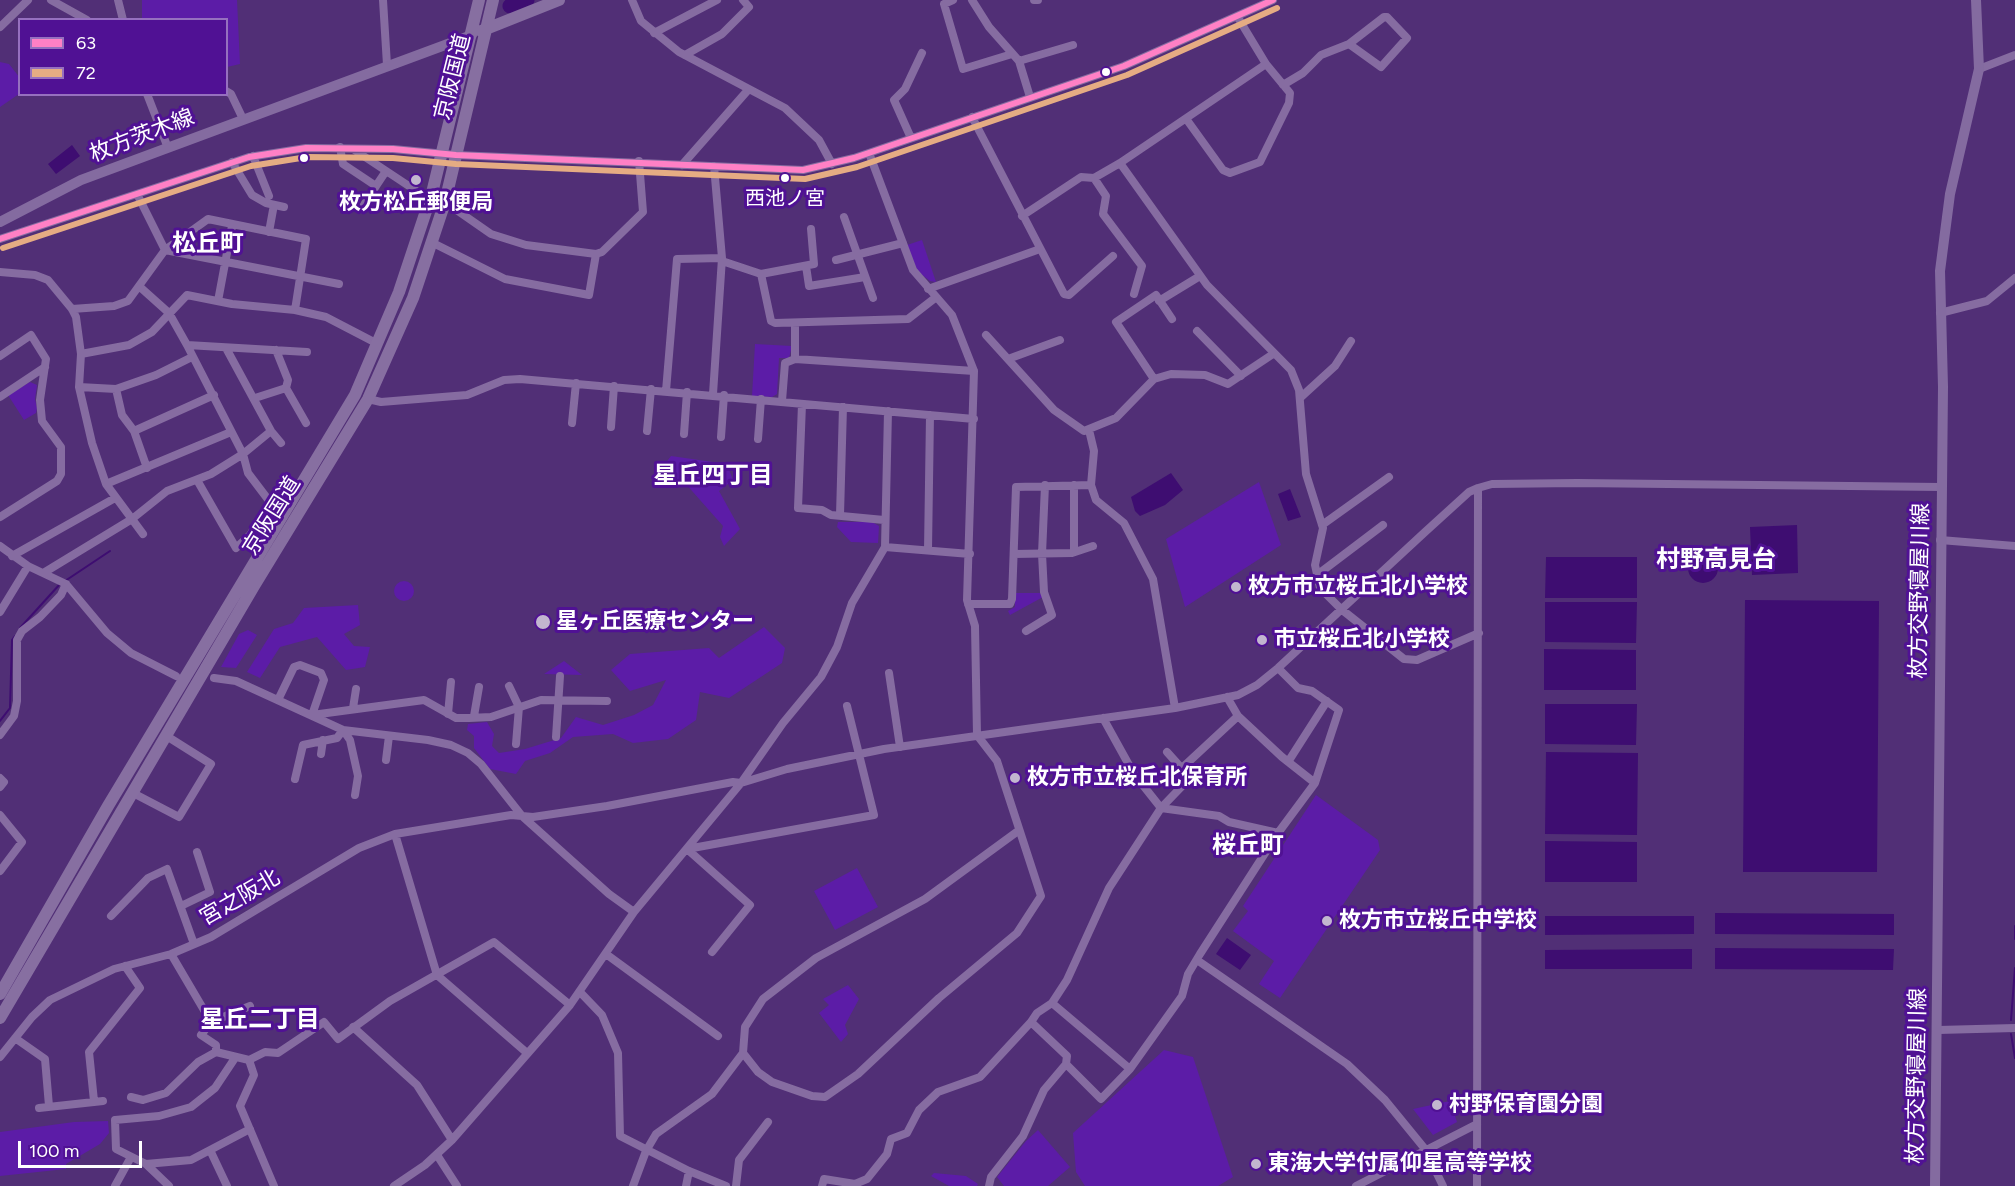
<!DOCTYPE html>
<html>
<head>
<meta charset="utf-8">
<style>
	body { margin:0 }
	#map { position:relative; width:2015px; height:1186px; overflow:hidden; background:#512f76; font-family:Figtree,sans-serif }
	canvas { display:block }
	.legend { position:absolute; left:18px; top:18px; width:210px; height:78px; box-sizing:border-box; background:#501194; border:2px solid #9670bf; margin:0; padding:8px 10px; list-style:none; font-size:18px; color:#fff }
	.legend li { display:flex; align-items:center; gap:12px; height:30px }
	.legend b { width:30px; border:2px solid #9670bf }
	.scale { position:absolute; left:18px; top:1141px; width:124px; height:27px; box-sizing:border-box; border:3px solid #fff; border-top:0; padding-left:8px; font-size:18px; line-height:21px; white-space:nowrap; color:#fff; -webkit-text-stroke:4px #501194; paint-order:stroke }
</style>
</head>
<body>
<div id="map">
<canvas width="2015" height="1186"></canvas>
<ul class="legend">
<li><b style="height:8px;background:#ff80c5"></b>63</li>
<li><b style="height:8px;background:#e5ac83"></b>72</li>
</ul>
<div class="scale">100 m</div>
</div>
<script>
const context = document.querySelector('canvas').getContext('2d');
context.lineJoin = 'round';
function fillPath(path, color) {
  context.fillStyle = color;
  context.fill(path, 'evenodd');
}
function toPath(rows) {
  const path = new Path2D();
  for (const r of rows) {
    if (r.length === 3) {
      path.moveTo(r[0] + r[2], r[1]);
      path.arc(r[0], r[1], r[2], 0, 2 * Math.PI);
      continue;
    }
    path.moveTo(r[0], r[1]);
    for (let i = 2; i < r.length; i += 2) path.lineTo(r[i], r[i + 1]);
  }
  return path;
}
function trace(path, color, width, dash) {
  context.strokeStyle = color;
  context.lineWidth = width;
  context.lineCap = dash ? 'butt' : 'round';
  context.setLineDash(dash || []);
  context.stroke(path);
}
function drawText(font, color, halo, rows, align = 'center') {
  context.font = font + ' Figtree,"Noto Sans JP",sans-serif';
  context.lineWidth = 6;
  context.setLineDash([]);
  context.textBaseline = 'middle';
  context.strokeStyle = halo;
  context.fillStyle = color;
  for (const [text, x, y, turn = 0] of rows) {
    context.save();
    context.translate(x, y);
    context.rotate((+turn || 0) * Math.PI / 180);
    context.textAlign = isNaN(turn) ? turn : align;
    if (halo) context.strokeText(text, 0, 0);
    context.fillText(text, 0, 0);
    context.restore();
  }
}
fillPath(toPath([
	[142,0,237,0,240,64,227,67,226,20,142,19],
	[0,62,9,64,20,78,19,94,0,107],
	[922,240,936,282,930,281,917,271,907,245],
	[755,344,792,346,789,358,779,358,777,394,772,397,752,396],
	[30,382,37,385,35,399,37,408,36,413,24,420,8,395],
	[671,456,727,464,733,480,719,491,740,529,724,546,720,537,723,526,685,483,671,488,658,473],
	[1259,482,1281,545,1185,607,1166,539],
	[838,522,872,522,879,526,878,543,851,542,837,527],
	[404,591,10],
	[1015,593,1040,593,1043,597,1010,615,1008,611,1015,607],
	[358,605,360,625,344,634,354,646,370,647,365,667,346,670,317,637,280,647,260,678,247,672,274,629,293,623,304,608],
	[764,627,785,648,782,663,729,698,700,692,696,720,668,739,633,743,613,734,573,737,550,753,525,761,516,774,490,769,474,748,474,736,467,730,468,724,487,722,494,734,492,746,499,753,525,749,561,738,576,717,603,725,634,715,653,705,666,680,630,691,611,670,630,654,709,648,719,658],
	[248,630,257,635,236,668,221,667,239,634],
	[564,661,582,675,544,674],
	[1316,795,1378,840,1380,850,1280,998,1259,984,1274,961,1233,931,1248,911,1243,906],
	[857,868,878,907,835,930,814,891],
	[848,985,859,999,845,1025,848,1034,841,1042,819,1013,829,1005,823,999],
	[1164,1050,1193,1057,1233,1177,1218,1186,1085,1186,1076,1172,1073,1133],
	[1450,1101,1457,1122,1433,1135,1413,1109],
	[108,1121,109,1133,100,1144,66,1164,66,1169,0,1176,0,1132,74,1122],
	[1038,1130,1070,1167,1048,1186,1004,1186,997,1177,1026,1141],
	[934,1173,966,1176,978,1184,977,1186,949,1186,931,1176]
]), '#5c1ca7');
fillPath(toPath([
	[72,145,80,156,56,174,48,164],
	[1171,473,1183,490,1165,505,1140,516,1135,511,1131,497],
	[1290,489,1301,517,1288,521,1278,494],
	[1797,525,1798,573,1752,575,1750,527],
	[1703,568,15],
	[1546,557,1637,557,1637,598,1545,598],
	[1745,600,1879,601,1877,872,1743,872],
	[1545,602,1637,602,1636,643,1545,642],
	[1544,649,1636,650,1636,690,1544,690],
	[1545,704,1637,704,1636,745,1545,744],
	[1546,752,1638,753,1637,835,1545,834],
	[1545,841,1637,842,1637,882,1545,882],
	[1715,913,1894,914,1894,935,1715,934],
	[1545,916,1694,916,1694,934,1545,935],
	[1227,938,1251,955,1240,970,1216,954],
	[1715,948,1894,949,1893,970,1715,969],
	[1692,949,1692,969,1545,969,1545,950]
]), '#3e0d71');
trace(toPath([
	[65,581,110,551],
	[20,628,60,584],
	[0,721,10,708,12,640,15,636],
	[2015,926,2015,939],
	[2011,1020,2015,968],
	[2011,1034,2015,1058]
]), '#3e0d71', 2);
trace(toPath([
	[510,6,527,0]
]), '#3e0d71', 15);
trace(toPath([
	[51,0,87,20],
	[118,0,123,20],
	[383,0,387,65],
	[632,0,641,21,679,52,785,108,819,140,832,164],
	[953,0,944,4,963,69,1012,54],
	[972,0,989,27,1019,61,1030,97],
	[1034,0,1038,0],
	[0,27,28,0],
	[654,33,717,0],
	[685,55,722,34,749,7,743,0],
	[1019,61,1073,45],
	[1979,69,2015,55],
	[1283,85,1303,73,1321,55,1349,44,1384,17,1387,17,1407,38,1381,67,1349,44],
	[226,91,231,94,243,119],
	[147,94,168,148],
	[972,117,1064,294,1069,295,1113,256],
	[1187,120,1223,170,1230,173,1260,162,1289,103,1290,93,1266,64,1237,16],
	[911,138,894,100,905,89,922,53],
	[340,147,343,164,376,186,386,171],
	[353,149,430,200],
	[253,156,269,196],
	[232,162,252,195,266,203,284,207],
	[1120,163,1207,285,1291,370,1299,390,1306,474,1323,528,1315,565,1320,588,1341,609,1404,659,1417,660,1479,633],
	[682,165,748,90],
	[1094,178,1106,196,1103,214,1142,266,1134,294],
	[137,194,165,250],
	[445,202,491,234,526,245,596,254,602,252,643,212,639,161],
	[364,205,376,186],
	[1022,216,1081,177,1094,178,1120,163,1266,64],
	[844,217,873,298],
	[269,232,273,210],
	[0,239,249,157,306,148,393,149,456,155,803,170,854,158,1124,66,1273,0],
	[431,242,505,279,589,295,596,254],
	[165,250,339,284],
	[836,260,903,243],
	[722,261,761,274,771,321,775,323,908,319,935,298],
	[806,266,809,286,865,277],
	[0,272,35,275,48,280,72,309,76,317,81,354,79,387,92,443,106,484,143,534],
	[761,274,814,264,811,229],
	[140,287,169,313,187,345,307,352],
	[928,289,1040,249],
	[218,301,232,226],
	[1159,301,1200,276],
	[72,309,114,306,128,301,165,250,208,219,306,239,295,310],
	[1940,313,1987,301,2015,278],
	[1197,331,1241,376],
	[986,335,1054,410,1084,431,1116,418,1154,379,1171,374,1205,375,1228,384,1273,354],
	[187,345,243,454,271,431],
	[226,348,271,431,281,443],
	[276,350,288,380,286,388,306,423],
	[81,354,129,345,152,332,187,295,232,304,295,310,326,317,376,343],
	[0,356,31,335,46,359,40,400,42,421,61,447,61,474,57,481,0,517],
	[795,359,795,323],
	[1008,359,1060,340],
	[1154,379,1116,322,1156,295,1172,319],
	[79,387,116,389,156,375,192,357],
	[116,389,122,415,134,431,147,468],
	[666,391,677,259,722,258],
	[713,394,722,258,714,166],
	[0,397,45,367],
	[255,398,286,388],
	[1300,398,1335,366,1351,341],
	[368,399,381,402,467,395,504,380,520,379,974,419],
	[782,401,785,363,795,359,974,371],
	[802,404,798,508,822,510,831,515,884,520],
	[888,411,885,547,970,554],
	[572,423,576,383],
	[611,427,614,386],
	[1089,430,1094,451,1091,485,1096,500,1124,523,1153,579,1175,708],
	[134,431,214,395],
	[647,431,651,389],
	[684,434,687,392],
	[721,437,724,395],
	[758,439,761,399],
	[106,484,231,432],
	[840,515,843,407],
	[1322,525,1389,477],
	[1940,540,2015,546],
	[0,546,28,566,66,584,107,633,131,653,176,676],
	[928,550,930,415],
	[1074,552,1074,485],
	[1014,554,1072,553,1093,546],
	[12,556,115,498],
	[45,572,132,519,167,491,211,474,243,454,248,473,270,502,250,535,236,548,197,480],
	[1317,575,1383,525],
	[968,604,1010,604,1012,599,1016,487,1091,485],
	[0,612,28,566],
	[1026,631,1052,615,1044,592,1042,554,1045,485],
	[889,673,900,747],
	[214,678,236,681,343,730,428,740,451,745,468,753,481,764,522,816,609,894,634,912],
	[509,686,519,707,516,744],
	[1227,697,1238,716,1282,757,1315,783],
	[278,700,294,667,300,665,321,673,324,680,312,715,424,700,456,718,469,718,491,717,541,700,607,701],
	[353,708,356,689],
	[448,714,451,682],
	[474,716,479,687],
	[0,735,14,716,17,701,17,640,22,631,40,617,61,595,66,584],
	[556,737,560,676],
	[321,754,323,740],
	[386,760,389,736],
	[1288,762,1327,701],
	[1182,768,1238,716],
	[0,778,4,782,0,787],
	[295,779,303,745,337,738,343,730,350,740,358,776,355,795],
	[133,793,179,817,211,764,165,735],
	[1161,808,1219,816,1229,822,1278,833],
	[1161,808,1186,782,1185,772,1167,752],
	[0,815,22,842,0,871],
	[395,834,437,975,527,1053],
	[687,849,874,815,847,706],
	[687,849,750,905,712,952],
	[181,906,210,892,197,852],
	[111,916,148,878,167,869,194,944],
	[171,954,211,1022,201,1035,216,1045,216,1052],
	[606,954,718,1036],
	[1197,960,1347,1064,1385,1100,1425,1149,1443,1186],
	[580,992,602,1015,618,1053,620,1136,689,1171,726,1186],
	[1052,1003,1130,1069],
	[211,1022,250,1006],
	[353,1027,417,1085,452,1140],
	[1938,1030,2015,1028],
	[15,1038,45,1059,49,1106],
	[743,1053,758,1072,772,1082,812,1096,825,1097,858,1074,939,998,1017,933,1041,896,997,761,977,735,975,626,967,600,974,371,952,315,913,270,869,153],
	[0,1057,32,1017,50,1000,114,969,171,954,211,937,359,848,395,834,511,815,533,817,607,806,733,782,741,783,787,769,884,749,1175,708,1238,695,1257,685,1278,668,1425,532,1469,492,1478,488,1492,484,1577,483,1941,487],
	[249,1060,254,1075,240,1106,274,1186],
	[1066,1064,1101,1099,1130,1069,1182,996,1188,974,1200,954,1278,833,1315,783,1339,710,1312,691,1298,688,1278,668],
	[131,1097,143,1100,166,1093,198,1062,216,1052,249,1060,265,1052,278,1053,324,1022,338,1039,390,1001,494,942,570,1005],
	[94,1101,89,1052,140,988,125,966],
	[39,1108,103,1101],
	[210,1150,227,1186],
	[437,1155,457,1186],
	[146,1164,191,1160,250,1129],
	[115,1186,131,1157],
	[169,1186,146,1164,116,1149,115,1120,159,1116,191,1107,215,1088,235,1058],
	[394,1186,425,1165,452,1140,570,1005,634,912,741,783,783,723,821,677,837,647,852,603,885,547],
	[633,1186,646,1151,656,1134,712,1094,743,1053,745,1027,763,999,816,958,925,899,1018,831],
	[686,1186,689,1171],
	[736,1186,739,1160,768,1122],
	[822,1186,824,1179,855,1184,867,1179,887,1154,891,1139,907,1133,919,1110,938,1092,980,1077,1031,1022],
	[989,1186,991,1177,1023,1136,1044,1090,1066,1064,1067,1056,1031,1022,1037,1013,1052,1003,1067,980,1109,888,1161,808,1134,774,1103,718],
	[1356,1186,1477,1124],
	[1477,1186,1478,488]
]), '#866ca1', 8);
trace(toPath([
	[0,222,81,180,472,35],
	[1935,1186,1943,387,1940,271,1950,194,1979,69,1976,0]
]), '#846ba0', 10);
trace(toPath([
	[481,31,559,0],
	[0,994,108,806,355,395,399,292,432,193,479,0],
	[0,1018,254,586,368,399,413,298,445,202,493,0]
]), '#876fa1', 12);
trace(toPath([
	[0,239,249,157,306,148,393,149,456,155,803,170,854,158,1124,66,1273,0]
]), '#ff80c5', 6);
trace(toPath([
	[3,248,251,166,307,157,393,158,456,164,805,179,857,167,1127,75,1277,8]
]), '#e5ac83', 6);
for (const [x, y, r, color] of [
	[1106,72,5,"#fff"],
	[304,158,5,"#fff"],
	[785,178,5,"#fff"],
	[416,180,6,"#c2b6cf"],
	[1236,587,6,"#c2b6cf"],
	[543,622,8,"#c2b6cf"],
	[1262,640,6,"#c2b6cf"],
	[1015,778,6,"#c2b6cf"],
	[1327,921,6,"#c2b6cf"],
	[1437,1105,6,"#c2b6cf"],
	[1256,1164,6,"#c2b6cf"]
]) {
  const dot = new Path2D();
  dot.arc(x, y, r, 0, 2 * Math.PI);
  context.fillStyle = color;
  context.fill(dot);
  trace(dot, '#501194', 2);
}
drawText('20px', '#fff', '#501194', [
	["西池ノ宮",785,199]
]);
drawText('22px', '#fff', '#501194', [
	["京阪国道",453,77,-76],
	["枚方茨木線",142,136,-21],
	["京阪国道",272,516,-58],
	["枚方交野寝屋川線",1920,591,-89],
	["宮之阪北",240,898,-30],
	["枚方交野寝屋川線",1917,1076,-89]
]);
drawText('bold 22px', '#fff', '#501194', [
	["枚方松丘郵便局",416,203,"center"],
	["枚方市立桜丘北小学校",1248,587],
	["星ヶ丘医療センター",556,622],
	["市立桜丘北小学校",1274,640],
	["枚方市立桜丘北保育所",1027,778],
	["枚方市立桜丘中学校",1339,921],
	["村野保育園分園",1449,1105],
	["東海大学付属仰星高等学校",1268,1164]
], 'left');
drawText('bold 24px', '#fff', '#501194', [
	["松丘町",208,244],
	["星丘四丁目",713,476],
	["村野高見台",1716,560],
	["桜丘町",1248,846],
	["星丘二丁目",260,1020]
]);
</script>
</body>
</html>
